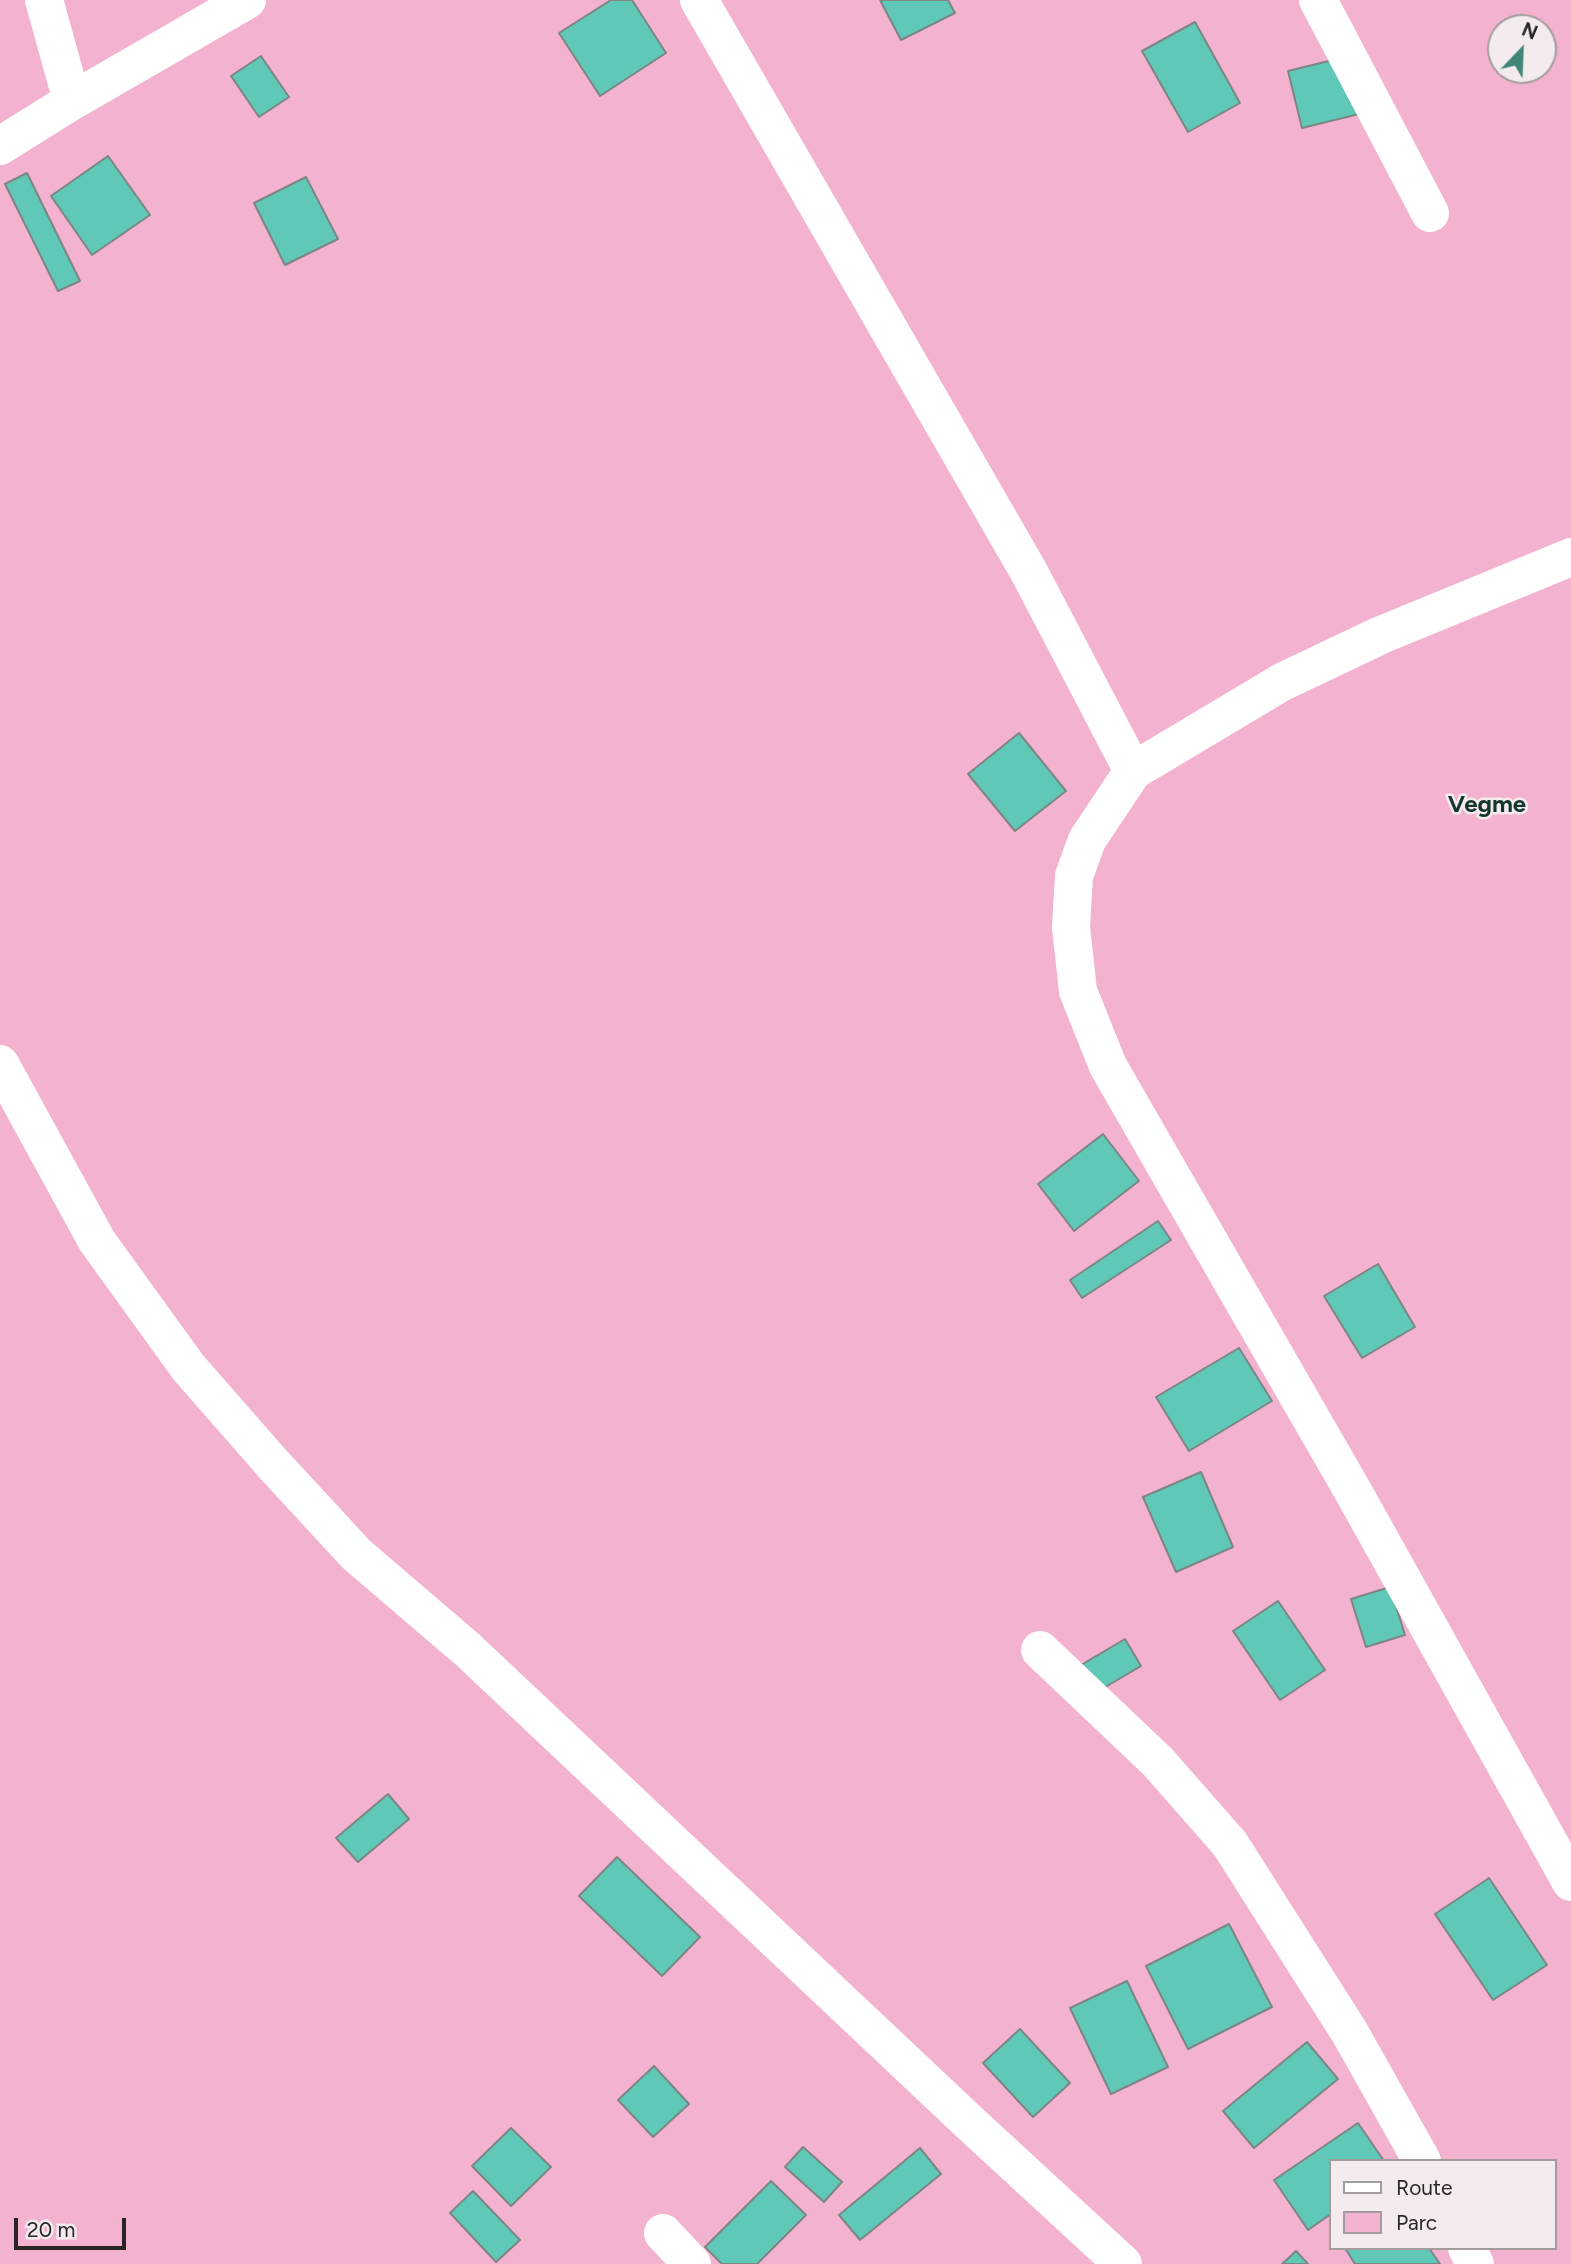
<!DOCTYPE html>
<html>
<head>
<meta charset="utf-8">
<style>
	body { margin:0 }
	#map { position:relative; width:1571px; height:2264px; overflow:hidden; background:#e7dde1; font-family:Figtree,sans-serif }
	canvas { display:block }
	.legend { position:absolute; left:1329px; top:2159px; width:228px; height:91px; box-sizing:border-box; background:#f4ebee; border:2px solid #a39c9e; margin:0; padding:9px 12px; list-style:none; font-size:21px; color:#292527 }
	.legend li { display:flex; align-items:center; gap:14px; height:35px }
	.legend b { width:35px; border:2px solid #a39c9e }
	.north { position:absolute; left:1487px; top:14px; width:70px; height:70px; box-sizing:border-box; background:#f4ebee; border:2px solid #a39c9e; border-radius:50%; rotate:23deg; font-size:19px; font-weight:700; line-height:28px; text-align:center; color:#292527 }
	.north::after { content:''; display:block; margin:auto; width:24px; height:32px; background:#42867a; clip-path:polygon(50% 0,100% 100%,50% 72%,0 100%) }
	.scale { position:absolute; left:14px; top:2218px; width:112px; height:32px; box-sizing:border-box; border:4px solid #292527; border-top:0; padding-left:9px; font-size:21px; line-height:24px; white-space:nowrap; color:#292527; -webkit-text-stroke:5px #f4ebee; paint-order:stroke }
</style>
</head>
<body>
<div id="map">
<canvas width="1571" height="2264"></canvas>
<ul class="legend">
<li><b style="height:9px;background:#fff"></b>Route</li>
<li><b style="height:19px;background:#f3b3d0"></b>Parc</li>
</ul>
<div class="north">N</div>
<div class="scale">20 m</div>
</div>
<script>
const context = document.querySelector('canvas').getContext('2d');
context.lineJoin = 'round';
function fillPath(path, color) {
  context.fillStyle = color;
  context.fill(path, 'evenodd');
}
function toPath(rows) {
  const path = new Path2D();
  for (const r of rows) {
    path.moveTo(r[0], r[1]);
    for (let i = 2; i < r.length; i += 2) path.lineTo(r[i], r[i + 1]);
  }
  return path;
}
function trace(path, color, width, dash) {
  context.strokeStyle = color;
  context.lineWidth = width;
  context.lineCap = dash ? 'butt' : 'round';
  context.setLineDash(dash || []);
  context.stroke(path);
}
function drawText(font, color, halo, rows, align = 'center') {
  context.font = font + ' Figtree,sans-serif';
  context.lineWidth = 5;
  context.setLineDash([]);
  context.textBaseline = 'middle';
  context.strokeStyle = halo;
  context.fillStyle = color;
  for (const [text, x, y, turn = 0] of rows) {
    context.save();
    context.translate(x, y);
    context.rotate((+turn || 0) * Math.PI / 180);
    context.textAlign = isNaN(turn) ? turn : align;
    if (halo) context.strokeText(text, 0, 0);
    context.fillText(text, 0, 0);
    context.restore();
  }
}
fillPath(toPath([
	[0,0,1571,0,1571,2264,0,2264],
	[1501,28,1543,28,1543,70,1501,70],
	[1331,2161,1555,2161,1555,2248,1331,2248]
]), '#f3b3d0');
const building = toPath([
	[611,0,632,0,666,53,600,96,559,33,611,0],
	[880,0,948,0,955,13,901,40,880,0],
	[1195,22,1240,103,1188,132,1142,51,1195,22],
	[261,56,289,97,259,117,231,76,261,56],
	[1345,57,1359,114,1302,128,1288,71,1345,57],
	[108,156,150,215,92,255,51,196,108,156],
	[27,173,80,281,58,291,5,184,27,173],
	[306,177,338,239,285,265,254,203,306,177],
	[1019,733,1066,791,1015,831,968,774,1019,733],
	[1103,1134,1139,1181,1074,1231,1038,1184,1103,1134],
	[1158,1221,1171,1240,1082,1298,1070,1280,1158,1221],
	[1378,1264,1415,1327,1362,1358,1324,1296,1378,1264],
	[1239,1348,1272,1401,1189,1451,1156,1397,1239,1348],
	[1201,1472,1233,1547,1176,1572,1143,1497,1201,1472],
	[1390,1587,1405,1635,1366,1647,1351,1599,1390,1587],
	[1278,1601,1325,1670,1280,1700,1233,1631,1278,1601],
	[1125,1639,1141,1666,1097,1692,1081,1665,1125,1639],
	[388,1794,409,1819,358,1862,336,1838,388,1794],
	[617,1857,700,1937,662,1976,579,1896,617,1857],
	[1489,1878,1547,1965,1493,2000,1435,1914,1489,1878],
	[1229,1924,1272,2007,1188,2049,1146,1966,1229,1924],
	[1127,1981,1168,2067,1111,2094,1070,2008,1127,1981],
	[1020,2029,1070,2083,1033,2117,983,2063,1020,2029],
	[1307,2042,1338,2079,1254,2148,1223,2111,1307,2042],
	[654,2066,689,2104,653,2137,618,2100,654,2066],
	[1358,2123,1384,2161,1331,2161,1331,2214,1308,2230,1274,2180,1358,2123],
	[511,2128,551,2167,511,2206,472,2166,511,2128],
	[803,2147,842,2182,824,2202,785,2167,803,2147],
	[920,2148,941,2174,860,2240,839,2215,920,2148],
	[771,2181,806,2215,757,2264,722,2264,705,2247,771,2181],
	[473,2191,520,2240,496,2262,450,2213,473,2191],
	[1345,2248,1429,2248,1440,2264,1355,2264,1345,2248],
	[1296,2251,1308,2264,1282,2264,1296,2251]
]);
fillPath(building, '#60c8b7');
trace(building, '#7d8684', 2);
trace(toPath([
	[44,0,72,101],
	[699,0,1029,572,1133,771],
	[1318,0,1430,213],
	[0,146,72,101,247,0],
	[1571,557,1381,635,1282,682,1133,771,1087,840,1074,876,1071,927,1078,991,1108,1066,1354,1493,1571,1882],
	[0,1064,97,1241,188,1367,272,1463,356,1554,468,1650,970,2123,1123,2264],
	[1040,1650,1158,1762,1230,1844,1350,2033,1422,2161],
	[663,2233,692,2264],
	[1467,2248,1475,2264]
]), '#fff', 38);
drawText('bold 24px', '#153630', '#f4ebee', [
	["Vegme",1487,805]
]);
</script>
</body>
</html>
